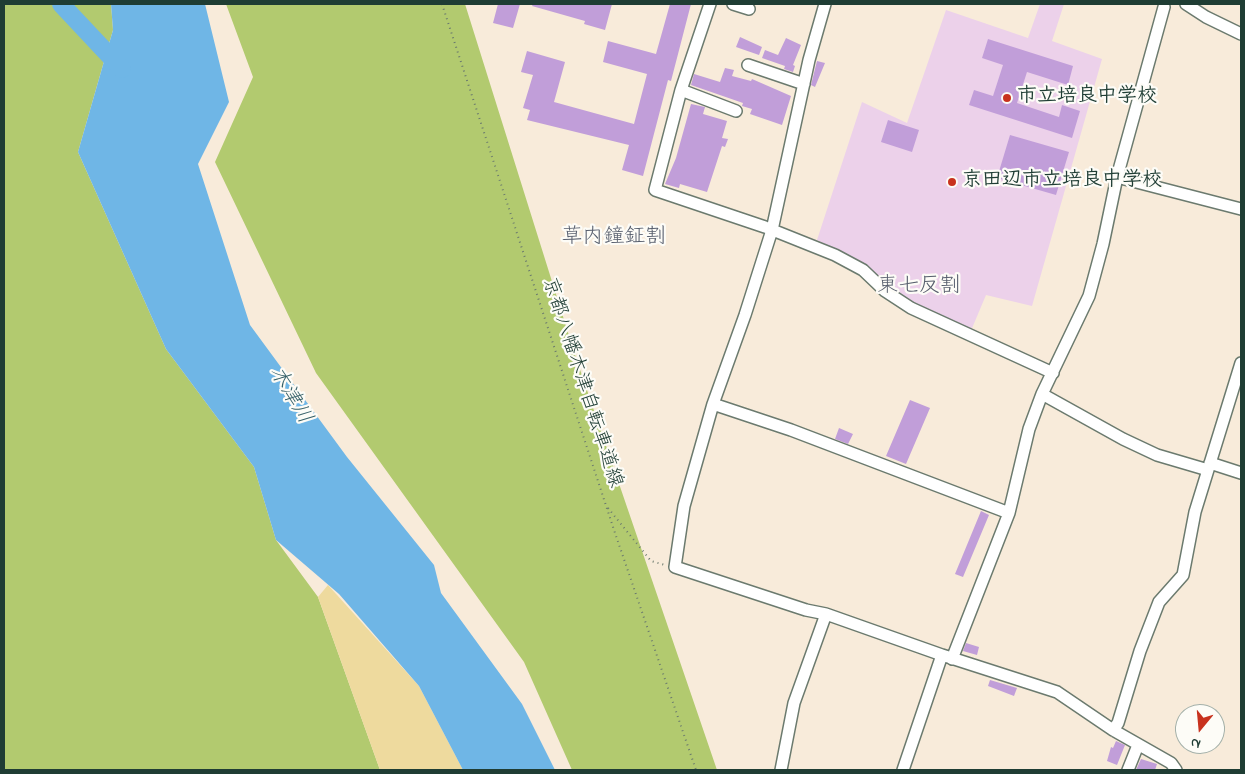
<!DOCTYPE html>
<html>
<head>
<meta charset="utf-8">
<style>
	body { margin:0 }
	#map { position:relative; width:1245px; height:774px; overflow:hidden; background:#f8ebda; font-family:"Indie Flower",sans-serif }
	canvas { display:block }
	.frame { position:absolute; inset:0; border:5px solid #1f3d34; pointer-events:none }
	.north { position:absolute; left:1175px; top:704px; width:50px; height:50px; box-sizing:border-box; background:#fdfcf7; border:1px solid #a4b0a9; border-radius:50%; rotate:197deg; font-size:14px; font-weight:700; line-height:20px; text-align:center; color:#1f3d34 }
	.north::after { content:''; display:block; margin:auto; width:18px; height:22px; background:#c8321e; clip-path:polygon(50% 0,100% 100%,50% 72%,0 100%) }
</style>
</head>
<body>
<div id="map">
<canvas width="1245" height="774"></canvas>
<div class="frame"></div>
<div class="north">N</div>
</div>
<script>
const context = document.querySelector('canvas').getContext('2d');
context.lineJoin = 'round';
function fillPath(path, color) {
  context.fillStyle = color;
  context.fill(path, 'evenodd');
}
function toPath(rows) {
  const path = new Path2D();
  for (const r of rows) {
    path.moveTo(r[0], r[1]);
    for (let i = 2; i < r.length; i += 2) path.lineTo(r[i], r[i + 1]);
  }
  return path;
}
function trace(path, color, width, dash) {
  context.strokeStyle = color;
  context.lineWidth = width;
  context.lineCap = dash ? 'butt' : 'round';
  context.setLineDash(dash || []);
  context.stroke(path);
}
function drawText(font, color, halo, rows, align = 'center') {
  context.font = font + ' "Indie Flower","Klee One",sans-serif';
  context.lineWidth = 4.5;
  context.setLineDash([]);
  context.textBaseline = 'middle';
  context.strokeStyle = halo;
  context.fillStyle = color;
  for (const [text, x, y, turn = 0] of rows) {
    context.save();
    context.translate(x, y);
    context.rotate((+turn || 0) * Math.PI / 180);
    context.textAlign = isNaN(turn) ? turn : align;
    if (halo) context.strokeText(text, 0, 0);
    context.fillText(text, 0, 0);
    context.restore();
  }
}
fillPath(toPath([
	[1040,4,1064,4,1052,41,1102,59,1032,306,986,295,970,333,910,303,862,263,817,240,862,102,907,123,946,10,1028,38]
]), '#ecd1ea');
fillPath(toPath([
	[4,4,111,4,113,30,78,152,166,349,254,467,276,540,318,597,380,770,4,770],
	[226,4,465,4,576,358,717,770,572,770,524,662,316,373,215,162,253,77]
]), '#b2ca6f');
fillPath(toPath([
	[328,585,419,686,463,770,380,770,318,597]
]), '#eeda9e');
fillPath(toPath([
	[111,4,205,4,229,102,198,164,250,325,347,457,434,565,441,593,522,704,555,770,463,770,419,686,339,594,276,540,254,467,166,349,78,152,113,30]
]), '#6fb6e6');
trace(toPath([
	[61,4,122,69]
]), '#6fb6e6', 18);
fillPath(toPath([
	[498,4,520,4,513,28,493,23],
	[533,4,612,4,605,30,584,24,585,21,532,6],
	[670,4,691,4,671,81,668,80,643,176,622,170,629,145,527,120,530,110,523,108,533,75,521,72,527,51,565,62,554,102,634,124,647,74,603,62,608,41,656,54],
	[740,37,762,47,759,55,736,47],
	[786,38,801,45,793,65,795,66,793,72,784,69,785,66,762,58,765,50,778,55],
	[988,39,1073,66,1068,85,1027,72,1017,103,1059,117,1062,105,1080,111,1072,138,969,105,974,90,993,96,1003,65,982,58],
	[817,61,825,63,815,87,811,85],
	[725,68,734,70,732,76,751,81,752,79,791,96,782,125,750,114,752,109,742,106,743,103,691,85,694,74,720,82],
	[691,104,705,107,703,114,727,121,722,138,728,139,725,147,722,146,707,192,680,184,679,188,665,184,676,158],
	[888,120,919,130,912,152,881,142],
	[1010,135,1069,152,1056,195,997,178],
	[910,400,930,408,906,464,886,456],
	[839,428,853,434,848,444,835,439],
	[981,511,989,515,963,577,955,574],
	[966,643,979,647,977,655,963,651],
	[990,680,1017,688,1014,696,988,686],
	[1116,741,1125,745,1117,765,1107,761,1111,747,1113,748],
	[1141,759,1157,764,1155,770,1136,770]
]), '#c19ed9');
const minor = toPath([
	[710,4,681,90,655,190,765,227,835,255,863,270,885,291,911,308,1053,373],
	[733,4,749,9],
	[825,4,809,60,772,230,745,315,713,404,684,506,675,567,806,610,826,614,942,655,1057,692,1113,730,1171,763,1176,770],
	[1186,4,1206,17,1241,34],
	[748,65,804,84],
	[681,90,736,111],
	[1117,177,1241,209],
	[1042,394,1123,439,1157,455,1208,470],
	[713,404,791,430,1009,513],
	[1210,463,1241,473],
	[952,659,1009,513,1029,429,1042,394,1089,296,1103,244,1117,177,1164,7],
	[1113,730,1118,723,1140,651,1159,602,1183,575,1195,512,1241,363],
	[781,770,794,703,826,614],
	[903,770,942,655],
	[1128,770,1138,745]
]);
trace(minor, '#6b7a6e', 14);
trace(toPath([
	[442,4,614,530,696,770],
	[608,508,651,561,665,565]
]), '#6b7a6e', 2, [1, 4]);
trace(minor, '#fff', 11);
for (const [x, y, r, color] of [
	[1007,98,5,"#c8321e"],
	[952,182,5,"#c8321e"]
]) {
  const dot = new Path2D();
  dot.arc(x, y, r, 0, 2 * Math.PI);
  context.fillStyle = color;
  context.fill(dot);
  trace(dot, '#fdfcf7', 2);
}
drawText('bold 20px', '#1f3d34', '#fdfcf7', [
	["市立培良中学校",1017,98],
	["京田辺市立培良中学校",962,182]
], 'left');
drawText('20px', '#1f3d34', '#fdfcf7', [
	["京都八幡木津自転車道線",581,383,72]
]);
drawText('21px', '#585f6e', '#fdfcf7', [
	["草内鐘鉦割",614,239],
	["東七反割",919,288]
]);
drawText('italic 21px', '#376169', '#fdfcf7', [
	["木津川",289,396,59]
]);
</script>
</body>
</html>
